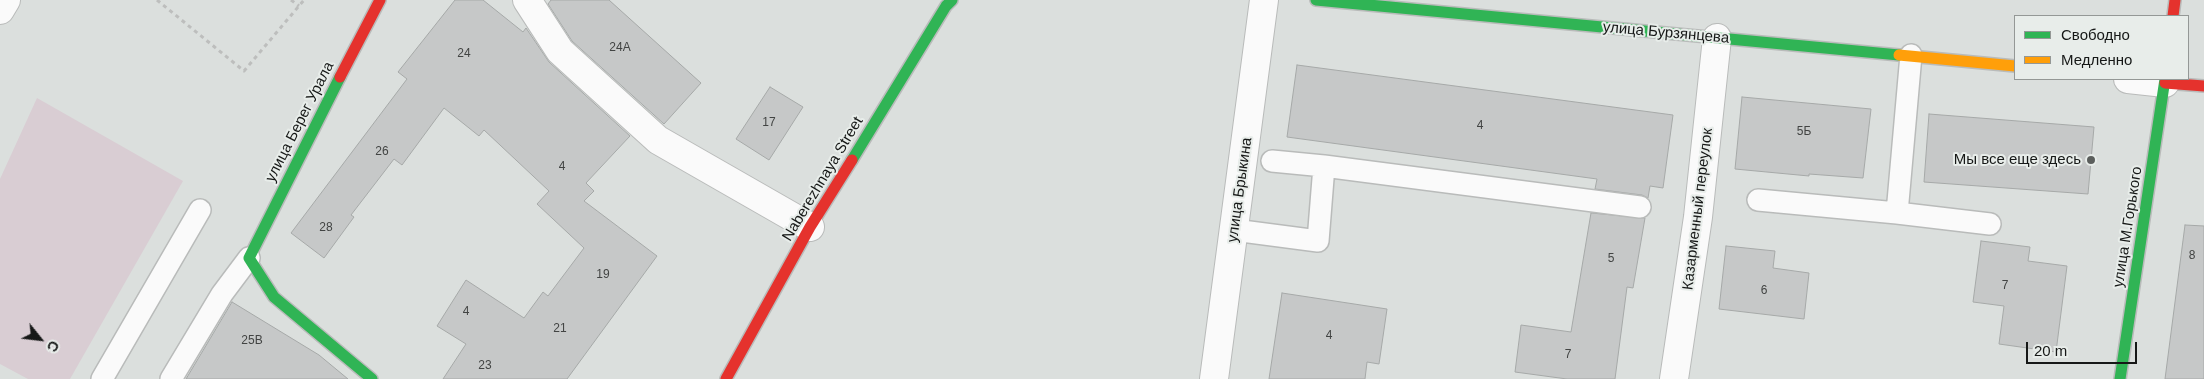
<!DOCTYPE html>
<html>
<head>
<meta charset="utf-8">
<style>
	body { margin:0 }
	#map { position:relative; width:2204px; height:379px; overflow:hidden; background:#dbdfdd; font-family:Helvetica,sans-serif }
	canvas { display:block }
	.legend { position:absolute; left:2014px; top:15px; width:175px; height:65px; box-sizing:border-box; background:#e8edea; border:1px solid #949896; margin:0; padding:6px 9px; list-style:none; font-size:15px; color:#161817 }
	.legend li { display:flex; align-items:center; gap:10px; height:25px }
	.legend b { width:25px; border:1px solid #949896 }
	.north { position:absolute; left:15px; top:314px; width:50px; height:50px; -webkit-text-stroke:4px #e8edea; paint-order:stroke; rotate:119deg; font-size:14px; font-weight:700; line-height:20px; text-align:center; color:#161817 }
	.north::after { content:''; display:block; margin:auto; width:18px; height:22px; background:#161817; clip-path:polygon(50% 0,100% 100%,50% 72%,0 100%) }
	.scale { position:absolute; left:2026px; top:342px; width:111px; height:22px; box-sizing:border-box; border:2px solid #161817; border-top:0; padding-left:6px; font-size:15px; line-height:18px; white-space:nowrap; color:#161817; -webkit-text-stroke:4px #e8edea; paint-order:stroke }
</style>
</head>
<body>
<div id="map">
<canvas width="2204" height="379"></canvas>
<ul class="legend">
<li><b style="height:6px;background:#30b455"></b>Свободно</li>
<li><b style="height:6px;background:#ff9f0a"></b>Медленно</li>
</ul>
<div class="north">С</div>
<div class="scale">20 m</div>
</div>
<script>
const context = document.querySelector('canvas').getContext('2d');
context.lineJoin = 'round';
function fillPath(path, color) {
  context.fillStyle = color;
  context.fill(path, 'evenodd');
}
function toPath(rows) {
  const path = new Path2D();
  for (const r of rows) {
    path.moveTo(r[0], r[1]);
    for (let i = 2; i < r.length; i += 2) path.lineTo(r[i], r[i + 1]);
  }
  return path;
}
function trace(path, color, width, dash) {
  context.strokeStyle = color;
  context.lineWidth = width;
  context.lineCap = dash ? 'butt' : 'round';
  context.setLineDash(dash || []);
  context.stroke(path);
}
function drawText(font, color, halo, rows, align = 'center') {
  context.font = font + ' Helvetica,sans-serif';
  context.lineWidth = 4;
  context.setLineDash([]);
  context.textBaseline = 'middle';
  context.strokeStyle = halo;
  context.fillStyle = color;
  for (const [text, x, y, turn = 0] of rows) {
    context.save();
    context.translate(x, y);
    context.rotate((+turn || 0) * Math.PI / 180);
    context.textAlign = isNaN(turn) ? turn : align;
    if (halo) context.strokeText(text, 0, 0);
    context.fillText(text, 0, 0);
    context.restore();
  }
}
fillPath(toPath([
	[37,98,183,181,70,379,28,379,0,364,0,179]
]), '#d9cdd3');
const building = toPath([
	[455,0,483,0,523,32,526,28,549,62,630,136,586,183,594,191,584,201,657,256,567,379,443,379,466,344,437,326,466,280,524,318,543,292,548,296,584,248,537,204,549,191,484,130,479,136,444,108,402,165,394,159,351,215,354,217,324,258,291,233,407,79,398,72,455,0],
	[551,0,609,0,701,83,664,124,572,41,548,4,551,0],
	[1297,65,1673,115,1663,188,1650,186,1648,198,1642,195,1595,189,1597,179,1287,137,1297,65],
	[770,87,803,107,769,160,736,139,770,87],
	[1742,97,1871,109,1863,178,1809,174,1809,176,1735,169,1742,97],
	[1929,114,2094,127,2088,194,1924,182,1929,114],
	[1591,213,1645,218,1633,288,1627,287,1615,379,1567,379,1515,372,1521,325,1571,332,1591,213],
	[2185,225,2204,226,2204,379,2165,379,2185,225],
	[1981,241,2030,247,2028,261,2067,266,2056,352,1999,344,2004,306,1973,302,1981,241],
	[1726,246,1775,251,1773,268,1809,273,1804,319,1719,309,1726,246],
	[1282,293,1387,309,1379,364,1367,362,1365,379,1269,379,1282,293],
	[232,302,319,355,348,379,186,379,232,302]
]);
fillPath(building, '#c6c8c8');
trace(building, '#a6a9a8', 1);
const lane = toPath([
	[1911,55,1897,213,1990,224],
	[1272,161,1324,166],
	[1758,200,1897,213],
	[1234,230,1318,241,1324,166,1640,207],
	[102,379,200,210],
	[171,379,222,294,249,258]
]);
const street = toPath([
	[527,0,560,51,658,140,810,227],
	[0,10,6,0],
	[2128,79,2165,83],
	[1214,379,1264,0],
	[1674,379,1698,217,1717,38]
]);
const fast = toPath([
	[1316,0,1899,55],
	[340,77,249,258,274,297,372,379],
	[852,160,946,6,952,0],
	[2120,379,2165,79]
]);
const slow = toPath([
	[1899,55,2015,66]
]);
const jam = toPath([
	[2173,16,2175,0],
	[340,77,380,0],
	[2165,83,2204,86],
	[726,379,810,227,852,160]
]);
trace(lane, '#b9bbba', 24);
trace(street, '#b9bbba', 30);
trace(fast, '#b9bbba', 14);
trace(slow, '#b9bbba', 14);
trace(jam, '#b9bbba', 14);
trace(toPath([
	[157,0,244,71,304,0],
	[291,0,299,6]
]), '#bdbebd', 3, [4, 4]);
trace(lane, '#fafafa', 21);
trace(street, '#fafafa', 28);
trace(fast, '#30b455', 11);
trace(slow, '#ff9f0a', 11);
trace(jam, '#e5322d', 11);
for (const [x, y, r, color] of [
	[2091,160,5,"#5b5e5c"]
]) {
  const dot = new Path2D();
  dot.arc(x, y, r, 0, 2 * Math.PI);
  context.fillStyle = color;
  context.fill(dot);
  trace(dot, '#e8edea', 2);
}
drawText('12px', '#424443', null, [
	["24А",620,48],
	["24",464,54],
	["17",769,123],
	["4",1480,126],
	["5Б",1804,132],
	["26",382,152],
	["4",562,167],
	["28",326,228],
	["8",2192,256],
	["5",1611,259],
	["19",603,275],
	["7",2005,286],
	["6",1764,291],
	["4",466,312],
	["21",560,329],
	["4",1329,336],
	["25В",252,341],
	["7",1568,355],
	["23",485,366]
]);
drawText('15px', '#161817', '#e8edea', [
	["улица Бурзянцева",1666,33,5],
	["улица Берег Урала",300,122,-63],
	["Naberezhnaya Street",823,179,-59],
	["улица Брыкина",1240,190,-82],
	["Казарменный переулок",1698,209,-83],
	["улица М.Горького",2128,227,-81]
]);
drawText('15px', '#161817', '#e8edea', [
	["Мы все еще здесь",2081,160]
], 'right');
</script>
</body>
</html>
